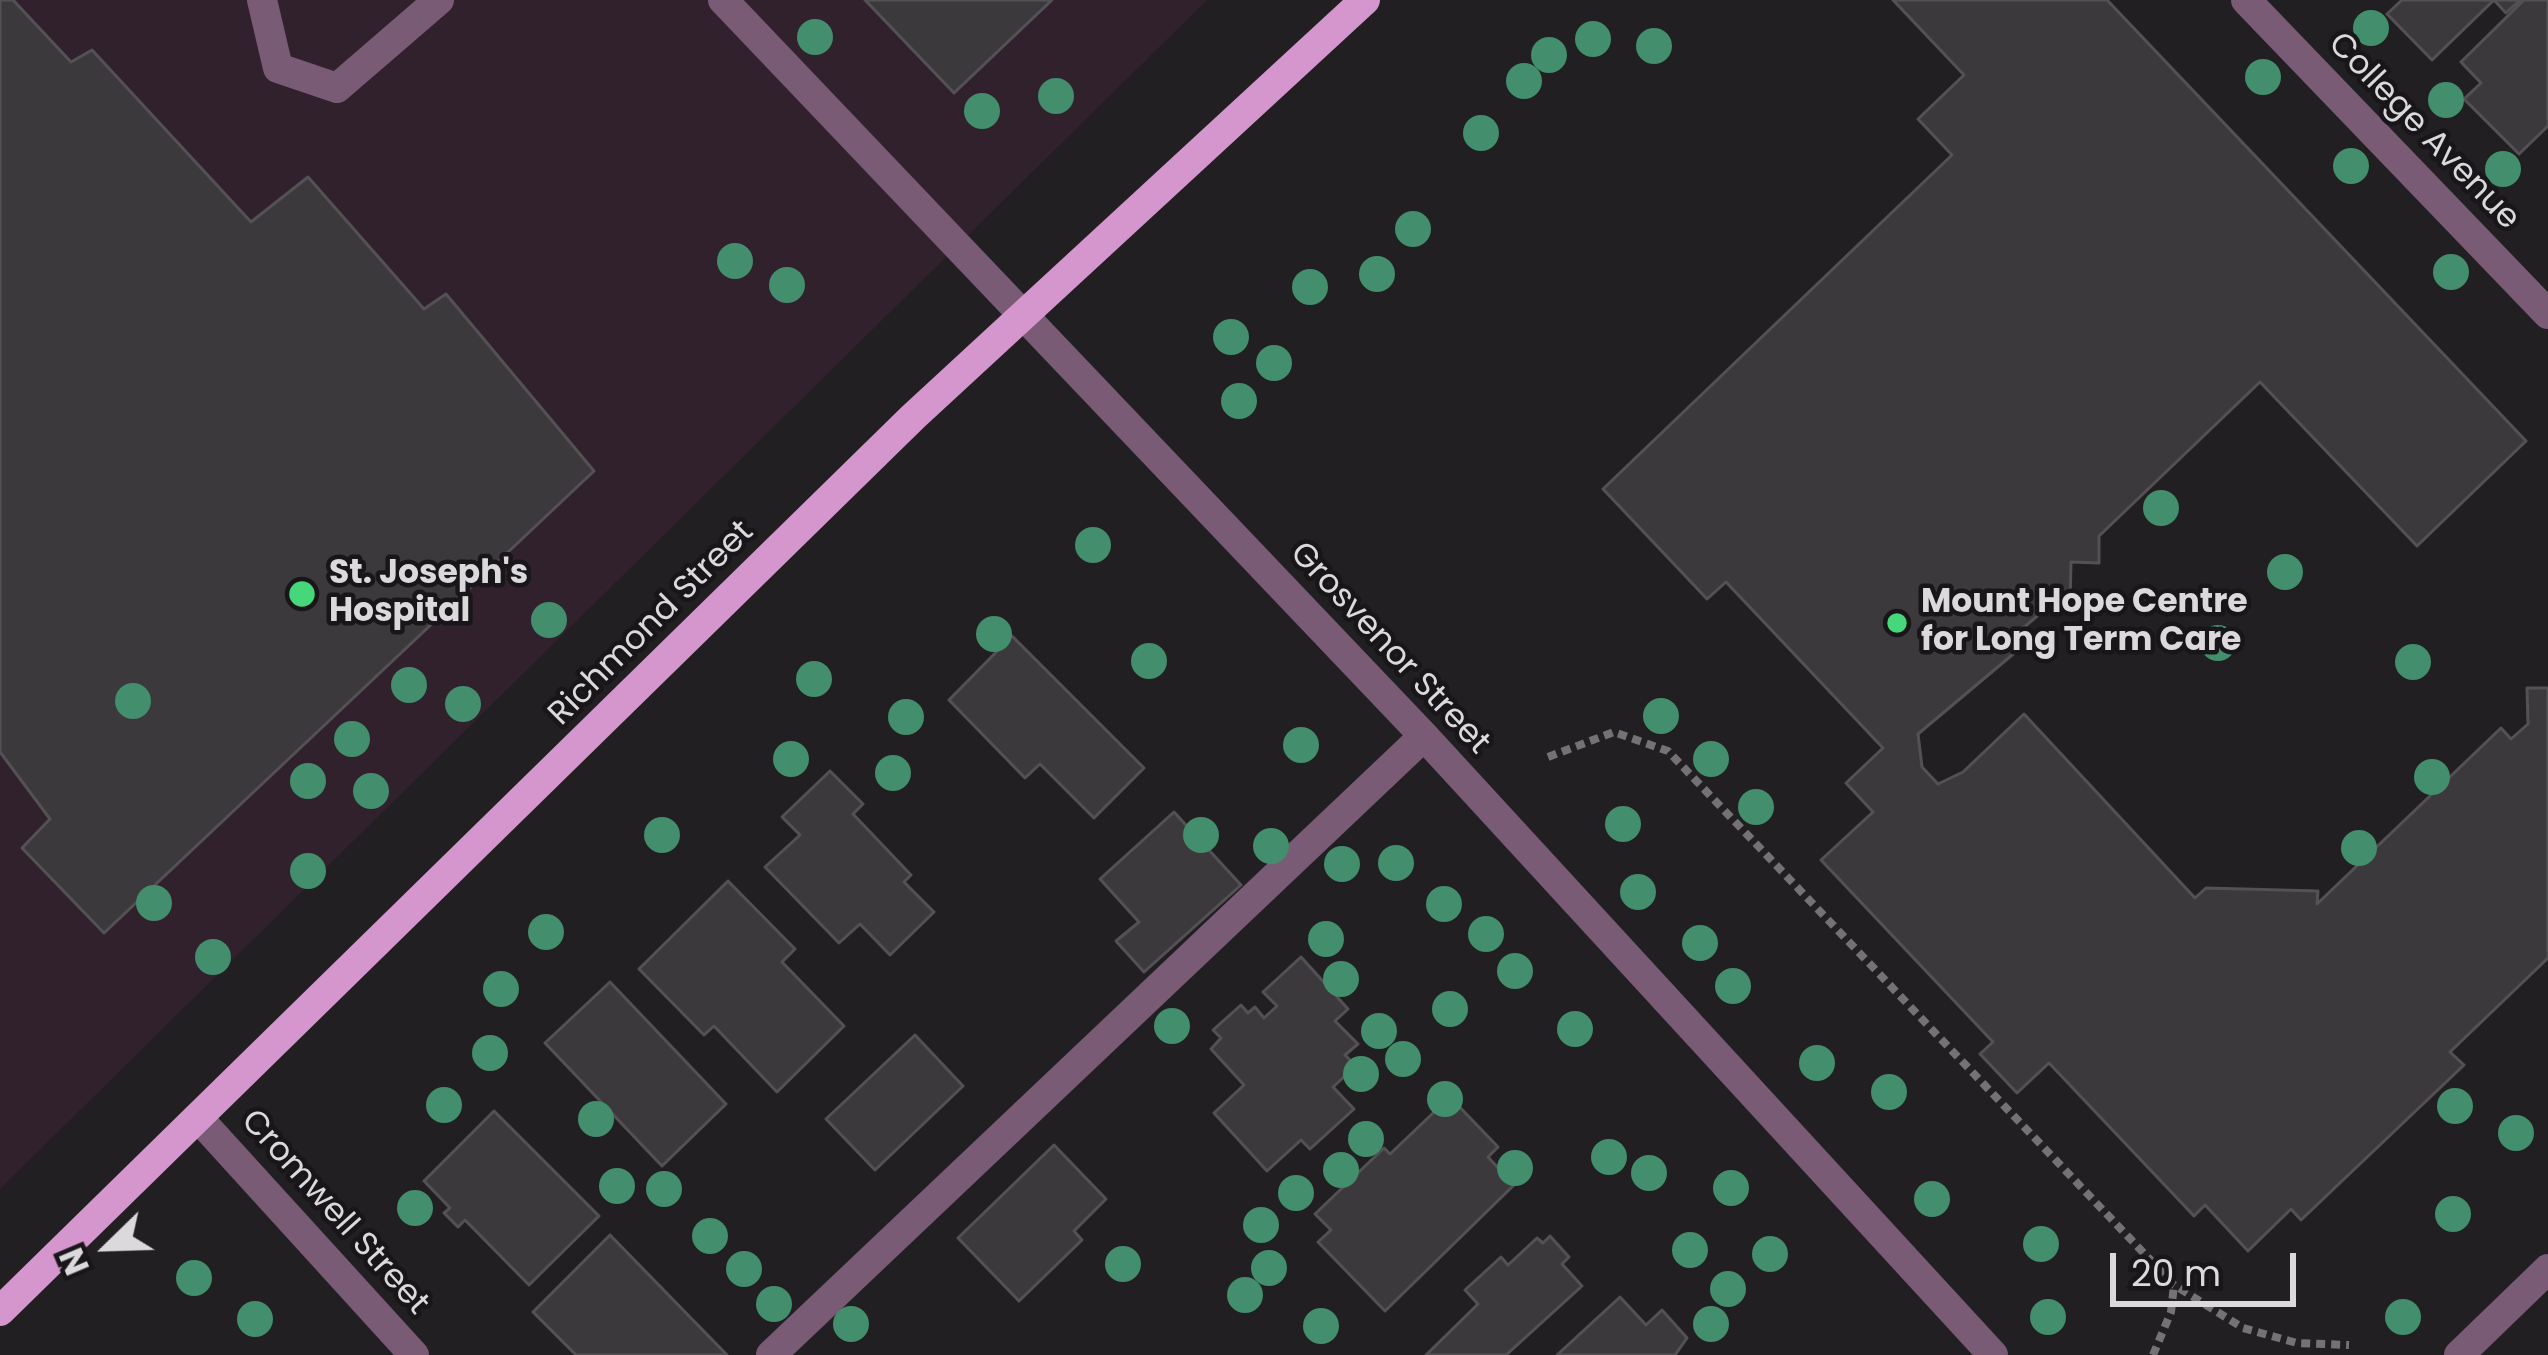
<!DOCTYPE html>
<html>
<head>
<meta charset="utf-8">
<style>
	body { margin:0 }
	#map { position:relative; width:2548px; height:1355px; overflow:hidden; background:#211f22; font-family:Poppins,sans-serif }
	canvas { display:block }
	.north { position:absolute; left:48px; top:1187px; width:120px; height:120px; -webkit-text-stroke:9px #181619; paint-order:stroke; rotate:247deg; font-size:33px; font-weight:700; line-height:48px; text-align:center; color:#dbd9dc }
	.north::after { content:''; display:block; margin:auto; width:42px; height:54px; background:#dbd9dc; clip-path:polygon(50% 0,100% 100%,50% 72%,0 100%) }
	.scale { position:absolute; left:2110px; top:1253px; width:186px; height:54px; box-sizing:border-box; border:6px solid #dbd9dc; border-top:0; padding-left:15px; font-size:36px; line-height:42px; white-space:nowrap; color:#dbd9dc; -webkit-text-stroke:9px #181619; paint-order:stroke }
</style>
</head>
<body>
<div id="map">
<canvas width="2548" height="1355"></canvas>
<div class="north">N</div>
<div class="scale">20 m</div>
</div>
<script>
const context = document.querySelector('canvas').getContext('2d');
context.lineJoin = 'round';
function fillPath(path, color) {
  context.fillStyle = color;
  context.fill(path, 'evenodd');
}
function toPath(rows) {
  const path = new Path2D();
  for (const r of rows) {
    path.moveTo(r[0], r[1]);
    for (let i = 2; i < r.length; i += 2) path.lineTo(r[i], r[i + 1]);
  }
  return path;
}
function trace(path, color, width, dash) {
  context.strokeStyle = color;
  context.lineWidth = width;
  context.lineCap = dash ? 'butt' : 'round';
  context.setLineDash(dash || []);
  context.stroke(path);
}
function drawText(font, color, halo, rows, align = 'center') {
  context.font = font + ' Poppins,sans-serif';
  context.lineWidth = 9;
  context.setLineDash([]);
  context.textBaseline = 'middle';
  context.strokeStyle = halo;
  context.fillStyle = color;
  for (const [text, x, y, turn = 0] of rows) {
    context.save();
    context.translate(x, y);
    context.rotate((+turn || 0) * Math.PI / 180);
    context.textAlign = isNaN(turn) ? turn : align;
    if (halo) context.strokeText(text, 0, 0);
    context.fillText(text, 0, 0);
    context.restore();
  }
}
fillPath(toPath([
	[0,0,1207,0,0,1189]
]), '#30212d');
const building = toPath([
	[0,0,13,0,71,62,92,50,251,222,308,177,424,309,446,294,594,471,104,933,22,848,50,819,0,752,0,0],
	[865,0,1052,0,954,93,865,0],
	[1893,0,2107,0,2526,441,2417,546,2260,382,2099,536,2099,563,2071,562,2070,606,2049,606,2009,640,2018,650,1918,734,1922,767,1938,784,1963,772,2024,714,2195,898,2206,888,2318,891,2317,904,2501,728,2511,739,2528,724,2527,688,2548,688,2548,958,2450,1052,2464,1065,2301,1220,2291,1209,2248,1251,2205,1205,2194,1216,2049,1063,2017,1093,1980,1054,1993,1042,1821,860,1873,812,1846,783,1883,748,1726,582,1707,599,1603,489,1952,155,1918,119,1964,75,1893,0],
	[2402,0,2494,0,2432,60,2387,14,2402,0],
	[2494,0,2520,0,2506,13,2494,0],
	[2524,0,2548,0,2548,126,2519,154,2464,99,2481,83,2461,62,2524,0],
	[1012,636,1144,768,1094,818,1040,764,1025,778,949,700,1012,636],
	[830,771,863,804,853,814,911,875,904,882,934,912,890,955,860,924,839,943,765,867,800,835,782,817,830,771],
	[1174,812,1241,885,1144,972,1116,941,1139,922,1100,879,1174,812],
	[728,881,795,949,782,962,844,1026,777,1092,714,1026,704,1035,639,969,728,881],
	[1301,957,1348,1009,1335,1021,1358,1044,1345,1055,1356,1066,1333,1087,1354,1109,1310,1149,1301,1140,1267,1171,1214,1113,1244,1085,1211,1049,1221,1038,1213,1030,1241,1005,1248,1013,1255,1007,1264,1018,1277,1006,1263,992,1301,957],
	[610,982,726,1104,662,1166,545,1043,610,982],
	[915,1035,963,1086,875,1170,826,1119,915,1035],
	[1450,1097,1498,1147,1488,1157,1514,1185,1385,1311,1318,1242,1331,1230,1315,1214,1384,1148,1390,1154,1450,1097],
	[494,1111,599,1216,529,1285,465,1220,458,1227,444,1213,450,1208,424,1181,494,1111],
	[1054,1145,1106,1199,1074,1231,1082,1240,1019,1301,958,1238,1054,1145],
	[610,1235,727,1355,576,1355,533,1312,610,1235],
	[1550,1236,1569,1257,1562,1264,1582,1286,1506,1355,1426,1355,1478,1304,1465,1290,1501,1257,1508,1265,1537,1238,1543,1243,1550,1236],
	[1620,1297,1646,1325,1662,1310,1687,1338,1675,1355,1557,1355,1620,1297]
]);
fillPath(building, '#3c393d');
trace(building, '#545155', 3);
trace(toPath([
	[1548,757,1614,732,1668,751,2174,1285,2243,1328,2297,1343,2349,1345],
	[2153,1355,2171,1312,2174,1285]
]), '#747275', 8, [9, 6]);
trace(toPath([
	[262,0,278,68,337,88,439,0],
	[723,0,1424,736,1993,1355],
	[2246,0,2548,314],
	[200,1120,414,1355],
	[771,1355,1424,736],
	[2459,1355,2548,1269]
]), '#795b75', 30);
trace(toPath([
	[0,1311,913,417,1365,0]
]), '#d496cd', 30);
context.fillStyle = '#438e6c';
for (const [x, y] of [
	[2371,28],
	[815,37],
	[1593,39],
	[1654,46],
	[1549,55],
	[2263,77],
	[1524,81],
	[1056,96],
	[2446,100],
	[982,111],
	[1481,133],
	[2351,166],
	[2503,169],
	[1413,229],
	[735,261],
	[2451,272],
	[1377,274],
	[787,285],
	[1310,287],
	[1231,337],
	[1274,363],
	[1239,401],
	[2161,508],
	[1093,545],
	[2285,572],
	[549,620],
	[994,634],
	[2218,643],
	[1149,661],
	[2413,662],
	[814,679],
	[409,685],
	[133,701],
	[463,704],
	[1661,716],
	[906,717],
	[352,739],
	[1301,745],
	[791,759],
	[1711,759],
	[893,773],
	[2432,777],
	[308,781],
	[371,791],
	[1756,807],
	[1623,824],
	[662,835],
	[1201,835],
	[1271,846],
	[2359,848],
	[1396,863],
	[1342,864],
	[308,871],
	[1638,892],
	[154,903],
	[1444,904],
	[546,932],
	[1486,934],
	[1326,939],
	[1700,943],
	[213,957],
	[1515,971],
	[1341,979],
	[1733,986],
	[501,989],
	[1450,1009],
	[1172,1026],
	[1575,1029],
	[1379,1031],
	[490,1053],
	[1403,1059],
	[1817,1063],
	[1361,1074],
	[1889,1092],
	[1445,1099],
	[444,1105],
	[2455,1106],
	[596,1119],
	[2516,1133],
	[1366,1139],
	[1609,1157],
	[1515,1168],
	[1341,1170],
	[1649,1173],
	[617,1186],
	[1731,1188],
	[664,1189],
	[1296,1193],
	[1932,1199],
	[415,1208],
	[2453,1214],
	[1261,1225],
	[710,1236],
	[2041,1244],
	[1690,1250],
	[1770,1254],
	[1123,1264],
	[1269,1268],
	[744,1269],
	[194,1278],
	[1728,1289],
	[1245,1295],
	[774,1304],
	[2048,1317],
	[2403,1317],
	[255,1319],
	[851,1324],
	[1711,1324],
	[1321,1326]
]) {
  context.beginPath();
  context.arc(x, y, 18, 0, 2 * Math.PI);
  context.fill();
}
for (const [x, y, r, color] of [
	[302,594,15,"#45d77a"],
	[1897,623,12,"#45d77a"]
]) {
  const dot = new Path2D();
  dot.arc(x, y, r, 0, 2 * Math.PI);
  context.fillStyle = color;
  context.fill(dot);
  trace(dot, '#181619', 4.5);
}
drawText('33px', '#dbd9dc', '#181619', [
	["College Avenue",2423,132,46],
	["Richmond Street",652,624,-45],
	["Grosvenor Street",1389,649,47],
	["Cromwell Street",334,1213,48]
]);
drawText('bold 33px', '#dbd9dc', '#181619', [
	["St. Joseph's",329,575],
	["Hospital",329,613],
	["Mount Hope Centre",1921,604],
	["for Long Term Care",1921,642]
], 'left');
</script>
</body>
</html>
